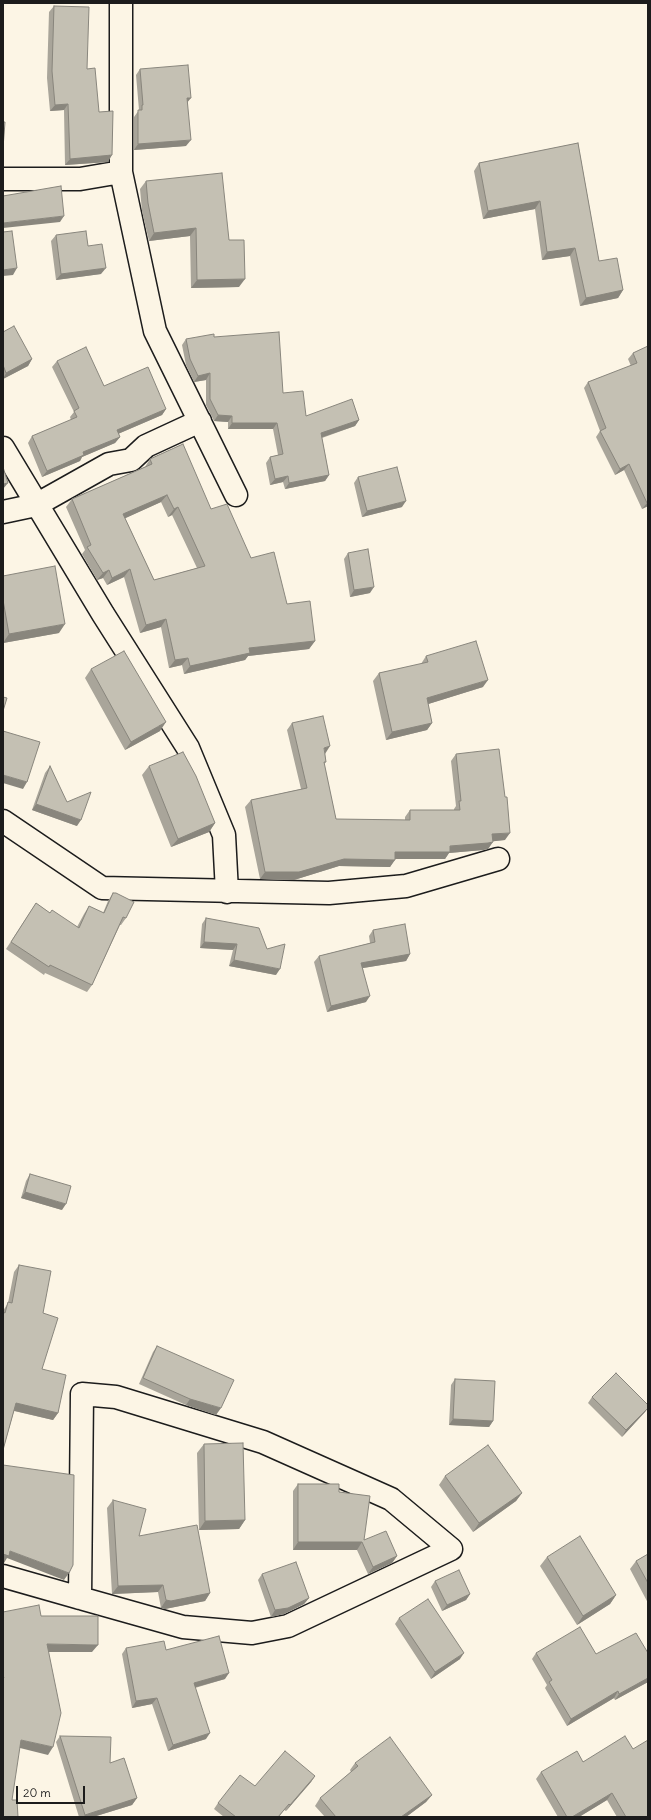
<!DOCTYPE html>
<html>
<head>
<meta charset="utf-8">
<style>
	body { margin:0 }
	#map { position:relative; width:651px; height:1820px; overflow:hidden; background:#fcf5e5; font-family:Delius,sans-serif }
	canvas { display:block }
	.frame { position:absolute; inset:0; border:4px solid #1c1c1c; pointer-events:none }
	.scale { position:absolute; left:16px; top:1786px; width:69px; height:18px; box-sizing:border-box; border:2px solid #1c1c1c; border-top:0; padding-left:5px; font-size:12px; line-height:14px; white-space:nowrap; color:#1c1c1c; -webkit-text-stroke:3px #fcf5e5; paint-order:stroke }
</style>
</head>
<body>
<div id="map">
<canvas width="651" height="1820"></canvas>
<div class="frame"></div>
<div class="scale">20 m</div>
</div>
<script>
const context = document.querySelector('canvas').getContext('2d');
context.lineJoin = 'round';
function toPath(rows) {
  const path = new Path2D();
  for (const r of rows) {
    path.moveTo(r[0], r[1]);
    for (let i = 2; i < r.length; i += 2) path.lineTo(r[i], r[i + 1]);
  }
  return path;
}
function trace(path, color, width, dash) {
  context.strokeStyle = color;
  context.lineWidth = width;
  context.lineCap = dash ? 'butt' : 'round';
  context.setLineDash(dash || []);
  context.stroke(path);
}
function fillPath(path, color) {
  context.fillStyle = color;
  context.fill(path, 'evenodd');
}
const minor = toPath([
	[121,3,121,172,155,331,236,495],
	[3,179,80,179,121,172],
	[3,448,103,614,188,748,224,835,227,892],
	[3,512,36,505,109,464,131,460,146,446,200,421],
	[3,821,102,888,329,893,406,886,498,859],
	[3,1576,80,1598,183,1627,252,1633,288,1626,451,1549,391,1499,263,1442,116,1397,82,1394,80,1598]
]);
trace(minor, '#1c1c1c', 25);
trace(minor, '#fcf5e5', 22);
fillPath(toPath([
	[54,6,87,69,99,112,108,162,65,165,64,110,50,111,47,78,49,12],
	[140,69,188,102,186,146,134,150,134,117,139,110,136,75],
	[578,143,599,261,623,290,618,298,580,306,570,256,542,260,535,209,483,219,474,171,479,163],
	[146,181,229,240,239,287,191,288,190,236,149,241,142,211,140,189],
	[56,235,88,246,101,274,56,280,51,241],
	[3,332,32,359,28,366,3,379],
	[214,337,283,393,306,416,359,420,355,426,322,438,329,475,325,481,285,489,283,482,270,485,266,463,270,457,278,455,273,429,228,429,228,422,214,421,206,405,206,380,194,382,186,365,182,345,186,339],
	[648,346,648,506,642,509,624,470,615,475,596,437,600,431,584,388,588,382,631,366,628,359,633,353],
	[57,361,104,386,166,409,162,415,118,434,120,437,115,443,82,457,80,461,42,477,28,443,32,436,71,420,70,417,74,412,52,367],
	[150,459,211,509,251,558,287,604,315,641,309,649,248,656,245,660,184,674,182,665,169,668,161,627,140,633,124,577,107,585,103,578,97,580,82,554,85,550,66,507,72,499,145,467],
	[161,502,168,517,172,515,197,568,154,580,125,518],
	[358,477,402,507,362,517,354,483],
	[348,553,370,593,350,597,344,559],
	[3,576,59,633,3,643],
	[426,656,483,687,428,704,432,723,427,730,386,740,373,681,379,673,421,664],
	[91,669,160,731,125,750,85,678],
	[292,723,325,754,326,762,324,764,336,819,405,820,405,817,410,810,454,810,454,809,456,806,451,761,456,754,505,840,493,841,488,849,483,850,449,853,445,859,395,859,390,867,339,866,294,880,260,879,245,807,251,800,301,789,287,730],
	[50,766,77,826,32,810,45,773],
	[149,766,215,823,209,832,171,847,142,775],
	[113,893,126,918,121,925,120,925,92,985,87,992,45,973,44,975,6,949,36,903,50,913,77,927,84,914,89,906,103,913,108,901],
	[206,918,276,975,229,966,233,950,200,948,202,924],
	[373,930,410,954,406,961,363,968,366,1002,327,1012,314,962,319,956,370,943,369,936],
	[30,1174,62,1210,21,1198,26,1181],
	[19,1265,43,1313,42,1369,58,1413,53,1420,14,1411,3,1450,3,1311,8,1303,14,1272],
	[157,1346,216,1415,186,1405,139,1384,153,1352],
	[455,1379,493,1421,489,1427,449,1425,451,1385],
	[592,1397,648,1405,648,1408,645,1412,622,1437,588,1403],
	[204,1444,245,1520,239,1529,199,1530,197,1453],
	[445,1476,522,1493,516,1501,473,1532,439,1485],
	[298,1484,339,1492,364,1540,397,1556,392,1563,368,1574,357,1550,293,1550,293,1491],
	[113,1500,139,1536,210,1593,205,1601,165,1609,161,1608,158,1592,112,1594,107,1508],
	[648,1554,648,1603,630,1569,636,1561],
	[547,1557,616,1595,610,1604,577,1625,540,1566],
	[262,1574,309,1598,304,1604,284,1614,271,1617,258,1580],
	[435,1581,470,1594,466,1600,442,1611,431,1587],
	[399,1618,460,1659,431,1679,395,1624],
	[126,1648,166,1650,225,1679,195,1688,206,1739,168,1751,152,1704,132,1708,122,1654],
	[536,1653,596,1654,648,1653,648,1682,615,1700,614,1698,567,1726,545,1688,547,1685,532,1659],
	[60,1736,110,1763,137,1798,132,1805,93,1817,79,1817,56,1742],
	[633,1749,648,1817,617,1817,607,1800,579,1817,558,1817,536,1779,541,1772],
	[355,1763,432,1795,426,1802,406,1817,325,1817,315,1806,320,1798,351,1772,350,1770],
	[315,1776,311,1782,286,1811,284,1810,279,1817,224,1817,214,1809,218,1803,255,1786]
]), '#a9a59a');
fillPath(toPath([
	[187,98,191,98,186,104],
	[68,104,64,110,50,111,55,105],
	[191,140,186,146,134,150,138,144],
	[112,155,108,162,65,165,70,159],
	[540,201,535,209,483,219,488,211],
	[64,216,60,222,3,228,3,223],
	[196,228,190,236,149,241,154,233],
	[575,248,570,256,542,260,547,252],
	[17,268,13,275,3,276,3,270],
	[106,268,101,274,56,280,61,274],
	[245,279,239,287,191,288,197,280],
	[623,290,618,298,580,306,586,298],
	[32,359,28,366,3,379,6,373],
	[210,373,206,380,194,382,198,376],
	[166,409,162,415,113,436,117,430],
	[218,415,232,416,228,422,214,421],
	[359,420,355,426,317,439,321,433],
	[232,423,277,423,273,429,228,429],
	[120,437,115,443,82,457,80,461,42,477,47,471,83,452],
	[629,464,624,470,615,475,620,469],
	[329,475,325,481,285,489,289,483],
	[288,476,283,482,270,485,275,479],
	[8,483,3,489,3,484],
	[167,495,161,502,117,522,123,514],
	[406,501,402,507,362,517,367,511],
	[648,502,648,506,642,509,647,503],
	[178,507,172,515,168,517,174,509],
	[130,569,124,577,107,585,112,578],
	[109,570,103,578,97,580,103,573],
	[374,587,370,593,350,597,354,590],
	[166,619,161,627,140,633,146,625],
	[65,624,59,633,3,643,9,634],
	[315,641,309,649,248,656,245,660,184,674,190,666,249,648],
	[188,658,182,665,169,668,175,660],
	[488,680,483,687,422,706,427,698],
	[166,722,160,731,125,750,131,742],
	[432,723,427,730,386,740,392,732],
	[330,746,325,754,324,748],
	[3,775,27,782,23,789,3,783],
	[36,804,81,820,77,826,32,810],
	[215,823,209,832,171,847,178,839],
	[510,833,505,840,487,842,492,834],
	[493,842,488,849,483,850,449,853,445,859,390,859,395,852],
	[344,859,395,860,390,867,339,866,294,880,260,879,265,872],
	[204,942,237,944,233,950,200,948],
	[410,954,406,961,357,969,361,963],
	[234,960,280,969,276,975,229,966],
	[370,996,366,1002,327,1012,331,1006],
	[25,1192,66,1204,62,1210,21,1198],
	[190,1399,221,1408,216,1415,186,1405],
	[16,1403,58,1413,53,1420,11,1410],
	[648,1408,645,1412,622,1437,626,1430],
	[453,1419,493,1421,489,1427,449,1425],
	[522,1493,516,1501,473,1532,479,1523],
	[245,1520,239,1529,199,1530,205,1521],
	[298,1542,362,1542,357,1550,293,1550],
	[10,1551,69,1573,64,1580,7,1558,4,1563,3,1563,3,1554],
	[397,1556,392,1563,368,1574,373,1567],
	[163,1585,158,1592,112,1594,118,1586],
	[210,1593,205,1601,165,1609,161,1608,166,1600],
	[470,1594,466,1600,442,1611,447,1605],
	[616,1595,610,1604,577,1625,583,1616],
	[309,1598,304,1604,284,1614,271,1617,275,1610],
	[47,1644,98,1645,92,1652,42,1652],
	[464,1653,460,1659,431,1679,435,1672],
	[229,1673,225,1679,189,1689,194,1683],
	[648,1678,648,1682,615,1700,619,1694],
	[618,1691,614,1698,567,1726,571,1719],
	[157,1698,152,1704,132,1708,136,1701],
	[210,1733,206,1739,168,1751,173,1745],
	[21,1740,53,1747,48,1755,16,1747],
	[315,1776,311,1782,286,1811,290,1805],
	[612,1793,607,1800,579,1817,572,1817],
	[432,1795,426,1802,406,1817,401,1817],
	[137,1798,132,1805,93,1817,83,1817,85,1815]
]), '#89867d');
const building = toPath([
	[54,6,89,7,87,69,95,68,99,112,113,111,112,155,70,159,68,104,55,105,52,71,54,6],
	[188,65,191,98,187,98,191,140,138,144,138,110,142,110,142,105,143,105,140,69,188,65],
	[3,122,5,122,3,148,3,122],
	[578,143,599,261,617,258,623,290,586,298,575,248,547,252,540,201,488,211,479,163,578,143],
	[222,173,229,240,244,240,245,279,197,280,196,228,154,233,148,203,146,181,222,173],
	[61,186,64,216,3,223,3,196,61,186],
	[12,231,17,268,3,270,3,232,12,231],
	[86,231,88,246,102,244,106,268,61,274,56,235,86,231],
	[14,326,32,359,6,373,3,365,3,332,14,326],
	[279,332,283,393,303,391,306,416,352,399,359,420,321,433,329,475,289,483,288,476,275,479,270,457,283,454,277,423,232,423,232,416,218,415,210,399,210,373,198,376,190,359,186,339,214,334,214,337,279,332],
	[648,346,648,502,647,503,629,464,620,469,600,431,606,428,588,382,637,363,633,353,648,346],
	[86,347,104,386,148,367,166,409,117,430,120,437,83,452,84,455,47,471,32,436,77,417,74,411,79,408,57,361,86,347],
	[183,444,211,509,227,504,251,558,274,552,287,604,310,601,315,641,249,648,250,653,190,666,188,658,175,660,166,619,146,625,130,569,112,578,109,570,103,573,87,547,91,545,72,499,152,464,150,459,183,444],
	[167,495,174,509,178,507,205,566,154,580,123,514,167,495],
	[3,467,8,483,3,484,3,467],
	[397,467,406,501,367,511,358,477,397,467],
	[368,549,374,587,354,590,348,553,368,549],
	[55,566,65,624,9,634,3,600,3,576,55,566],
	[476,641,488,680,427,698,432,723,392,732,379,673,428,662,426,656,476,641],
	[124,651,166,722,131,742,91,669,124,651],
	[3,697,7,698,3,711,3,697],
	[323,716,330,746,324,748,326,762,324,762,336,819,410,820,410,810,460,810,459,801,461,801,456,754,499,749,505,797,507,797,510,833,492,834,493,842,488,843,450,846,450,852,395,852,395,860,344,859,299,872,265,872,251,800,307,788,292,723,323,716],
	[3,731,40,742,27,782,3,775,3,731],
	[183,752,196,776,215,823,178,839,149,766,183,752],
	[50,766,67,802,91,792,81,820,36,804,50,766],
	[113,893,116,893,134,902,126,918,123,917,92,985,50,965,49,967,11,942,36,903,50,913,52,910,79,928,89,906,104,913,113,893],
	[206,918,259,928,267,949,285,944,280,969,234,960,237,944,204,942,206,918],
	[405,924,410,954,361,963,370,996,331,1006,319,956,375,942,373,930,405,924],
	[30,1174,71,1186,66,1204,25,1192,30,1174],
	[19,1265,51,1271,43,1313,58,1318,42,1369,66,1375,58,1413,16,1403,3,1450,3,1312,5,1313,8,1302,12,1303,19,1265],
	[157,1346,234,1380,221,1408,190,1399,143,1378,157,1346],
	[616,1373,648,1405,648,1408,626,1430,592,1397,616,1373],
	[455,1379,495,1381,493,1421,453,1419,455,1379],
	[243,1443,245,1520,205,1521,204,1444,243,1443],
	[488,1445,522,1493,479,1523,445,1476,488,1445],
	[3,1465,74,1475,73,1565,69,1573,10,1551,9,1556,3,1554,3,1465],
	[298,1484,339,1484,339,1492,370,1496,364,1540,386,1531,397,1556,373,1567,362,1542,298,1542,298,1484],
	[113,1500,146,1509,139,1536,197,1525,210,1593,171,1601,166,1600,163,1585,118,1586,113,1500],
	[580,1536,616,1595,583,1616,547,1557,580,1536],
	[648,1554,648,1583,636,1561,648,1554],
	[296,1562,309,1598,288,1608,275,1610,262,1574,296,1562],
	[459,1570,470,1594,447,1605,435,1581,459,1570],
	[428,1599,464,1653,435,1672,399,1618,428,1599],
	[39,1605,41,1616,98,1616,98,1645,47,1644,61,1713,53,1747,21,1740,12,1800,17,1800,18,1817,3,1817,3,1680,4,1677,3,1677,3,1612,39,1605],
	[580,1627,596,1654,636,1633,648,1653,648,1678,619,1694,618,1691,571,1719,549,1682,552,1680,536,1653,580,1627],
	[219,1636,229,1673,194,1683,210,1733,173,1745,157,1698,136,1701,126,1648,164,1641,166,1650,219,1636],
	[60,1736,111,1737,110,1763,124,1758,137,1798,85,1815,60,1736],
	[625,1736,633,1749,648,1740,648,1817,626,1817,612,1793,572,1817,567,1817,541,1772,577,1751,583,1762,625,1736],
	[390,1737,432,1795,401,1817,336,1817,320,1798,358,1766,355,1763,390,1737],
	[285,1751,315,1776,290,1805,289,1804,278,1817,236,1817,218,1803,240,1775,255,1786,285,1751]
]);
fillPath(building, '#c4c0b3');
trace(building, '#89867d', 1);
</script>
</body>
</html>
